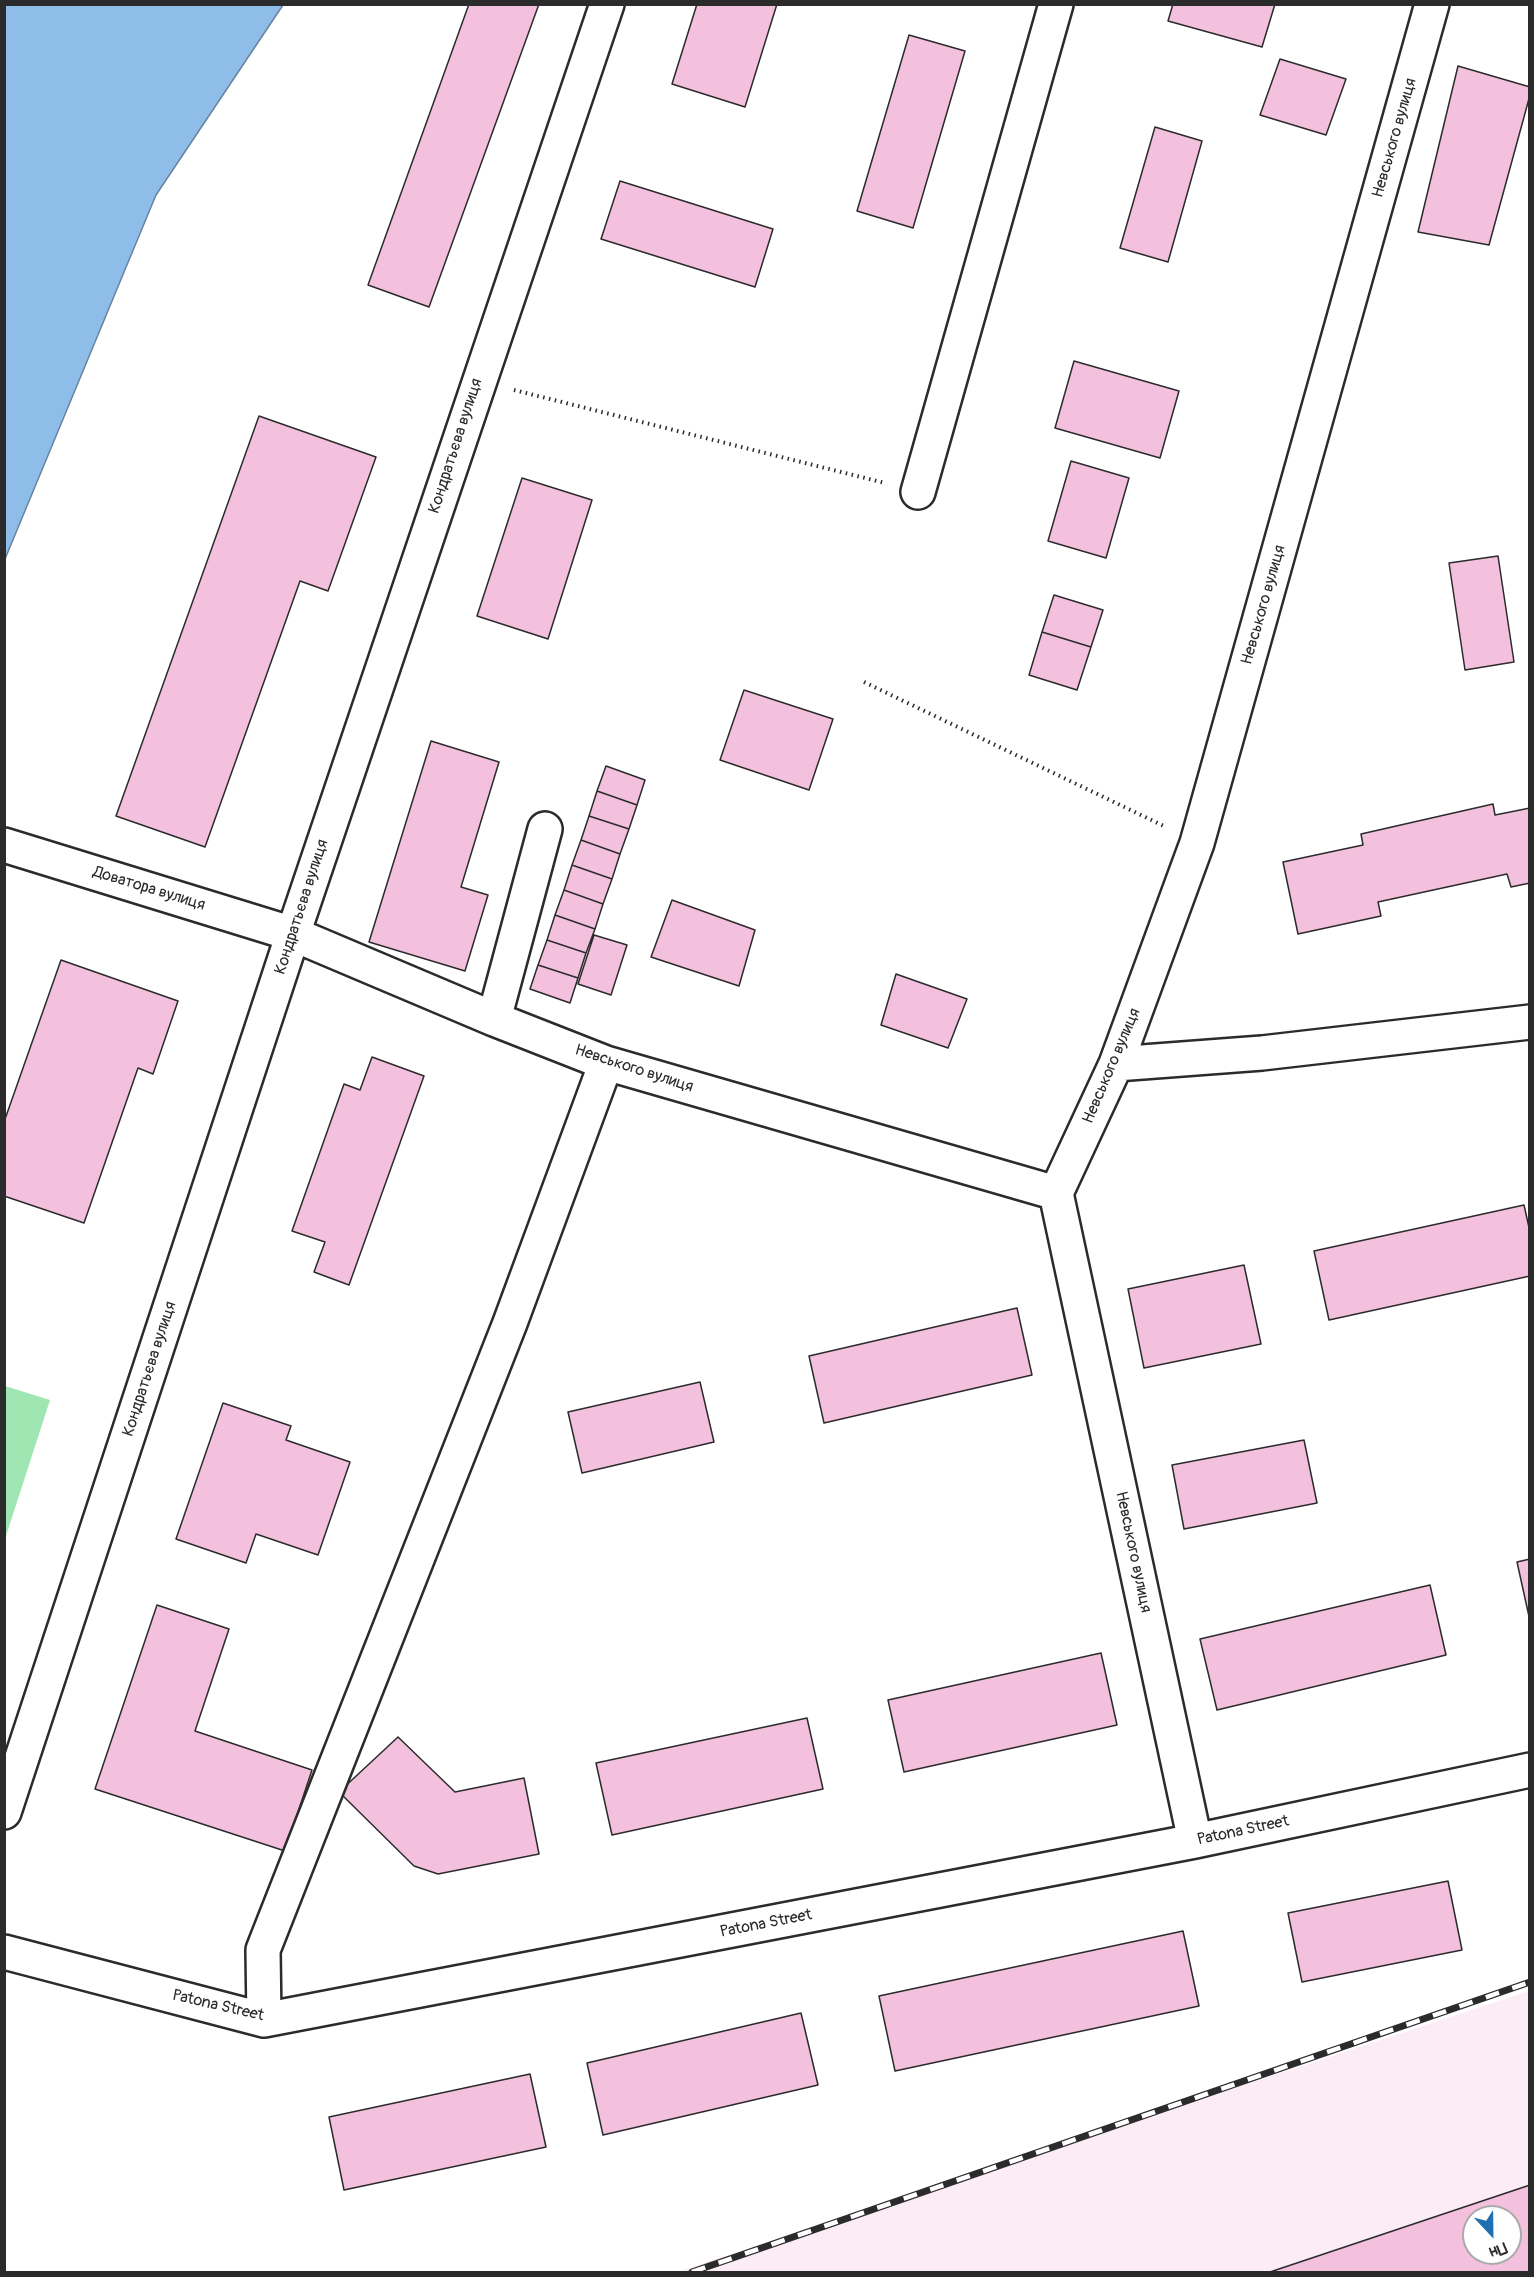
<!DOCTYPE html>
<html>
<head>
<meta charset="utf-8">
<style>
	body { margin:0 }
	#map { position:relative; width:1534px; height:2277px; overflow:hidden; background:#fff; font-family:Pangolin,sans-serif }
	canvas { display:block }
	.frame { position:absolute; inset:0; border:6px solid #2b2b2b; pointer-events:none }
	.north { position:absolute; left:1462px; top:2205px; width:60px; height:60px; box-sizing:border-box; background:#fff; border:2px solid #aaa; border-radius:50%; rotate:158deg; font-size:16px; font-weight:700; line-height:24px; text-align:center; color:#2b2b2b }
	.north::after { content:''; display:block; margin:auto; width:21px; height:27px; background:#1f6fb2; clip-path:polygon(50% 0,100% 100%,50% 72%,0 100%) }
</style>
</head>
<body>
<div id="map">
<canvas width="1534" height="2277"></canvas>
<div class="frame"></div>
<div class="north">Пн</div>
</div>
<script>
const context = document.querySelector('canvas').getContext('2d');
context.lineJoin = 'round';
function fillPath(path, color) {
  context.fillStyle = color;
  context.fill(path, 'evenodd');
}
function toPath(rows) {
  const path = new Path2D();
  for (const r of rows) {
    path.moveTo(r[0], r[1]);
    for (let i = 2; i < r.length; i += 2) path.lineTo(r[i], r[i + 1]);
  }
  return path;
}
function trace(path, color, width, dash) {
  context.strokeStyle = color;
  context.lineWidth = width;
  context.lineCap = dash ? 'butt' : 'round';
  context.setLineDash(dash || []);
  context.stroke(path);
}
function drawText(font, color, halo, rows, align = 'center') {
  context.font = font + ' Pangolin,sans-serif';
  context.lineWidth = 5;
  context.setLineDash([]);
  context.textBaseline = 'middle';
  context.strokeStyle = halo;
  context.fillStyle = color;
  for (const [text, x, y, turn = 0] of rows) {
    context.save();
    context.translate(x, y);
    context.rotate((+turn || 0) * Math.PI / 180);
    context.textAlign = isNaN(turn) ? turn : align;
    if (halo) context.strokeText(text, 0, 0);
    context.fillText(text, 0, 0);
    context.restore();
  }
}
fillPath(toPath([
	[1529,1991,1529,2272,677,2272],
	[1474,2217,1510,2217,1510,2253,1474,2253]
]), '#fbecf5');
fillPath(toPath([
	[5,1386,50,1400,5,1539,4,1386]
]), '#a0e6b3');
const water = toPath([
	[5,4,283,5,156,195,5,559,5,4]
]);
fillPath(water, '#8fbde9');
trace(water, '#67839d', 1.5);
const building = toPath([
	[469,4,539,4,429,307,368,285,469,4],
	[697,4,777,4,745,107,672,84,697,4],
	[1173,4,1275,4,1262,47,1168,21,1173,4],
	[909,35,965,51,913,228,857,211,909,35],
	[1280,59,1346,79,1326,135,1260,115,1280,59],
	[1458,66,1530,87,1530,95,1489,245,1418,232,1458,66],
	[1155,127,1202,141,1168,262,1120,248,1155,127],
	[620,181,773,229,755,287,601,239,620,181],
	[1074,361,1179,391,1160,458,1055,428,1074,361],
	[259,416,376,457,328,591,300,581,205,847,116,816,259,416],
	[1071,461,1129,478,1106,558,1048,541,1071,461],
	[522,478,592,500,548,639,477,616,522,478],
	[1498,556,1514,662,1465,670,1449,563,1498,556],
	[1054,595,1103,610,1091,647,1042,632,1054,595],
	[1042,632,1091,647,1077,690,1029,675,1042,632],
	[744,690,833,719,809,790,720,760,744,690],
	[431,741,499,762,461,887,488,895,465,971,369,942,431,741],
	[606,766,645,780,637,805,597,791,606,766],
	[597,791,637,805,629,829,589,816,597,791],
	[1493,804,1495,815,1530,808,1530,883,1511,887,1507,874,1378,902,1381,916,1298,934,1283,862,1363,845,1361,834,1493,804],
	[589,816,629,829,620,854,581,840,589,816],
	[581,840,620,854,612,879,572,865,581,840],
	[572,865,612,879,603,904,564,890,572,865],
	[564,890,603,904,595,929,555,915,564,890],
	[672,900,755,930,739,986,651,957,672,900],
	[555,915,595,929,586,953,547,940,555,915],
	[594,935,627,945,611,995,578,984,594,935],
	[547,940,586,953,578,978,538,965,547,940],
	[61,960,178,1001,153,1074,138,1068,84,1223,4,1196,4,1122,61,960],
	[538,965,578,978,570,1003,530,989,538,965],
	[896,974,967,999,948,1048,881,1025,896,974],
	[372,1057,424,1076,349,1285,314,1272,325,1242,292,1231,344,1084,360,1090,372,1057],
	[1524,1205,1530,1232,1530,1276,1329,1320,1314,1251,1524,1205],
	[1244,1265,1261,1344,1144,1368,1128,1289,1244,1265],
	[1017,1308,1032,1375,824,1423,809,1356,1017,1308],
	[700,1382,714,1442,582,1473,568,1412,700,1382],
	[223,1403,291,1426,286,1440,350,1462,318,1555,256,1534,246,1563,176,1539,223,1403],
	[1304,1440,1317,1503,1184,1529,1172,1465,1304,1440],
	[1530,1559,1530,1621,1517,1562,1530,1559],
	[1430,1585,1446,1655,1217,1710,1200,1639,1430,1585],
	[157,1605,229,1629,195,1731,312,1770,285,1851,95,1789,157,1605],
	[1101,1653,1117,1725,904,1772,888,1700,1101,1653],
	[807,1718,823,1789,612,1835,596,1763,807,1718],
	[398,1737,455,1792,524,1778,539,1854,438,1874,414,1866,339,1792,398,1737],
	[1448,1881,1462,1950,1302,1982,1288,1913,1448,1881],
	[1183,1931,1199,2006,895,2071,879,1996,1183,1931],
	[801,2013,818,2085,603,2135,587,2063,801,2013],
	[530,2074,546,2147,344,2190,329,2117,530,2074],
	[1530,2185,1530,2272,1270,2272,1530,2185],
	[1474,2217,1510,2217,1510,2253,1474,2253,1474,2217]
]);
fillPath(building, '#f3c0dd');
trace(building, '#2b2b2b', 1.5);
const minor = toPath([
	[918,492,1056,4],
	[4,845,293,934,494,1019,606,1063,1056,1193],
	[494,1019,545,829],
	[1116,1064,1262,1053,1530,1022],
	[4,1812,293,934,607,4],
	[1195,1841,1056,1193,1116,1064,1197,843,1432,4],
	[4,1952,264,2020,1195,1841,1530,1770],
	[264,2020,263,1950,510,1323,606,1063]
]);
trace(minor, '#2b2b2b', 38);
trace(toPath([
	[514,390,885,483],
	[864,682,1166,827]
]), '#2b2b2b', 4, [1.5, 4.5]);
trace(minor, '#fff', 33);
const rail = toPath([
	[692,2272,1530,1982]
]);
trace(rail, '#2b2b2b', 7);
trace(rail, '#fff', 4.5, [14]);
drawText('16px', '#2b2b2b', '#fff', [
	["Невського вулиця",1395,138,-74],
	["Кондратьєва вулиця",456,446,-72],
	["Невського вулиця",1264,605,-74],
	["Доватора вулиця",149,889,17],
	["Кондратьєва вулиця",302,907,-72],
	["Невського вулиця",1112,1066,-67],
	["Невського вулиця",634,1069,18],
	["Кондратьєва вулиця",150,1369,-72],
	["Невського вулиця",1133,1552,78],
	["Patona Street",1243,1831,-12],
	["Patona Street",766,1924,-11],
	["Patona Street",218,2006,13]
]);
</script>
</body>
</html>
